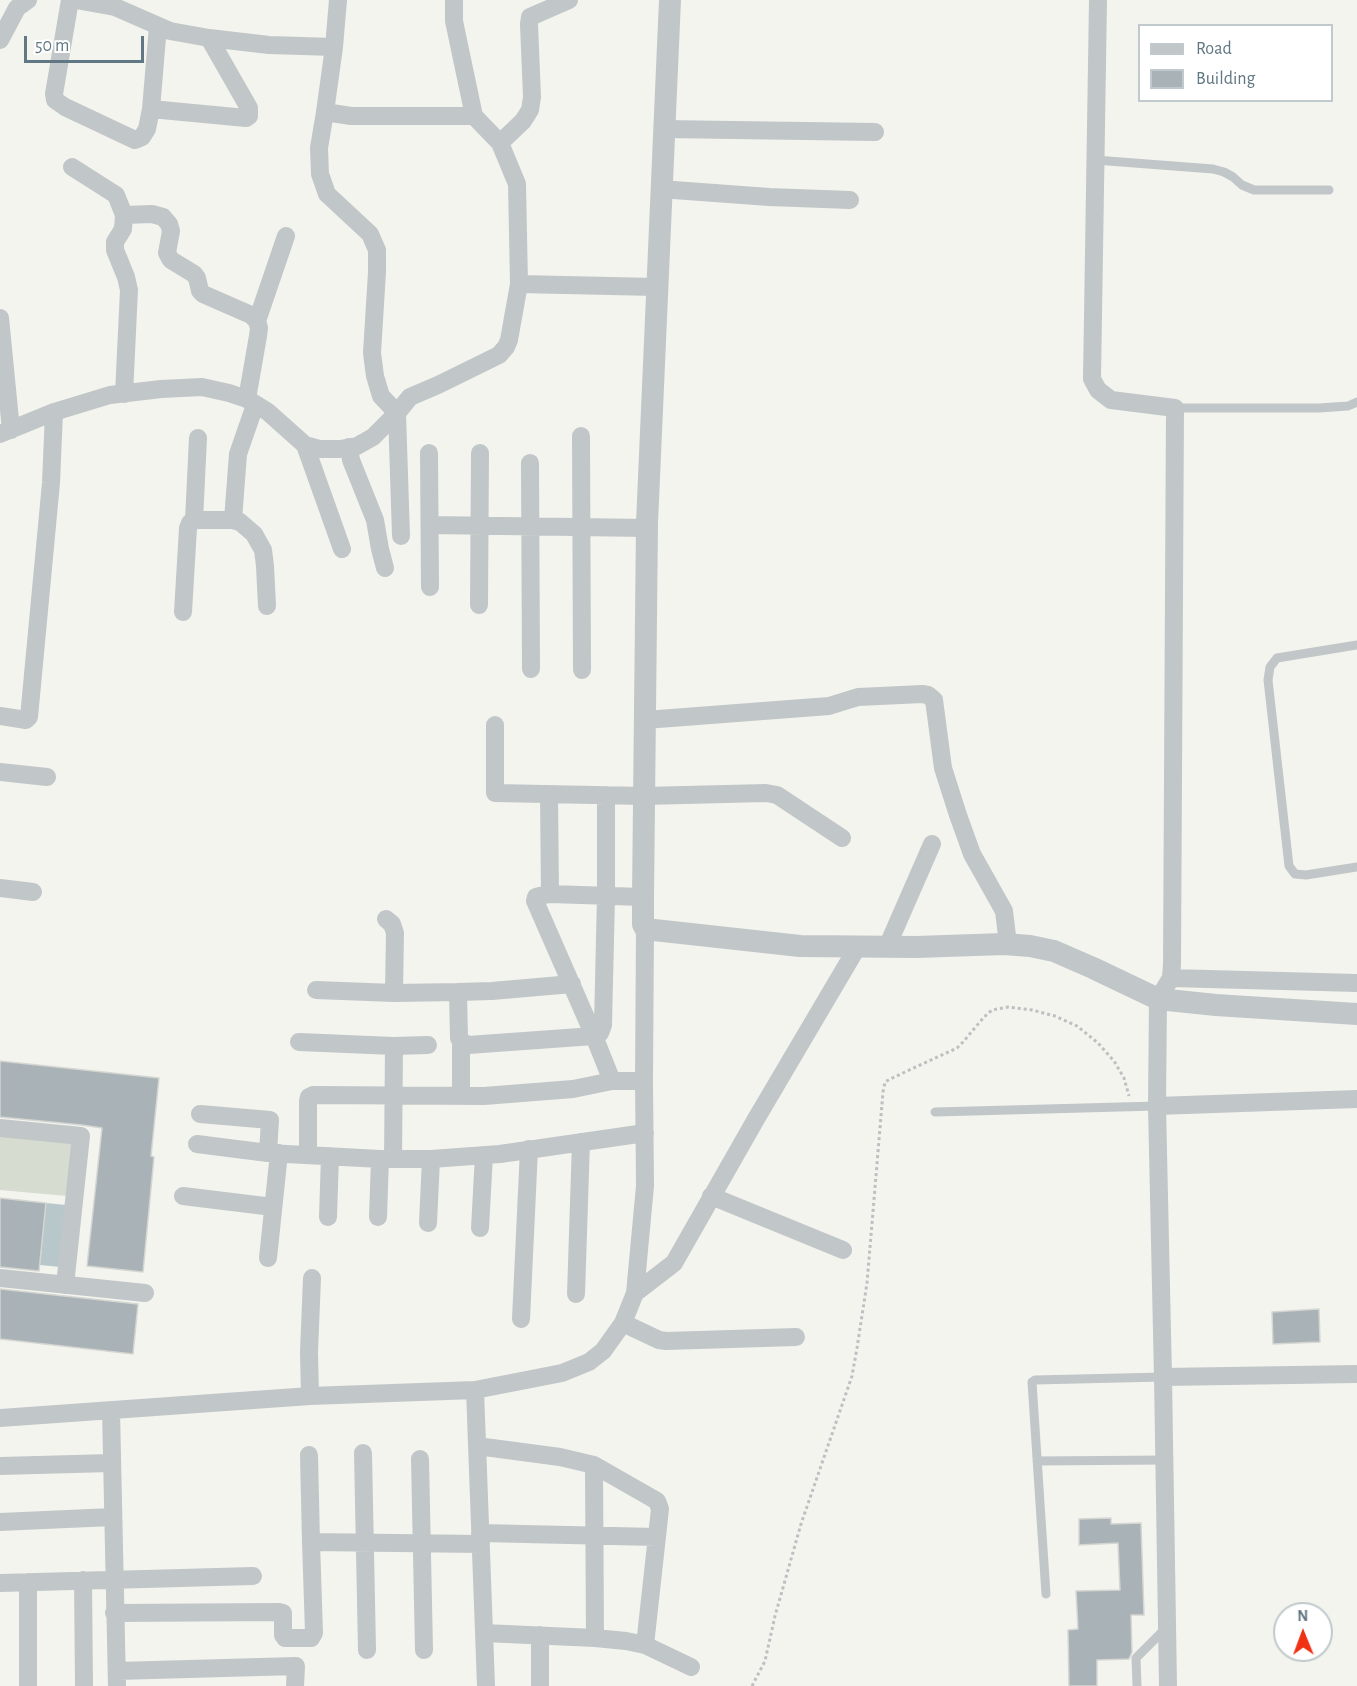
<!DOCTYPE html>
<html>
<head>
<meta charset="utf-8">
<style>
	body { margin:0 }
	#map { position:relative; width:1357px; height:1686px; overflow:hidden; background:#f4f4ef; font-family:"Alegreya Sans",sans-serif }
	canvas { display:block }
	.legend { position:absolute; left:1138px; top:24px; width:195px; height:78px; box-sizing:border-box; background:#fff; border:2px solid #c0c9cd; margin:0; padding:8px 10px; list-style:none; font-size:18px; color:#617783 }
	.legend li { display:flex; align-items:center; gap:12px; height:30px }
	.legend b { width:30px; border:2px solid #c0c9cd }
	.north { position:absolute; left:1273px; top:1602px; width:60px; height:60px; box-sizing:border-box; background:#fff; border:2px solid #c0c9cd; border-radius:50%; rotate:359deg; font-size:16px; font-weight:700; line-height:24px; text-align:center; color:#617783 }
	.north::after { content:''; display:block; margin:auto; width:21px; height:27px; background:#f03114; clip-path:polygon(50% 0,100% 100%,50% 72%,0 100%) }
	.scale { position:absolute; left:24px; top:36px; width:120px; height:27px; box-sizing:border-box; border:3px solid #617783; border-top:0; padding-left:8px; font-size:18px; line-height:21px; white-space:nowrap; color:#617783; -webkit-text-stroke:4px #fff; paint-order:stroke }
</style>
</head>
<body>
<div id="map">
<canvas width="1357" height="1686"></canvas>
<ul class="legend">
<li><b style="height:8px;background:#c1c6c8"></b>Road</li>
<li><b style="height:16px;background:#a9b3b7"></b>Building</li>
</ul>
<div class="north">N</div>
<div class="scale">50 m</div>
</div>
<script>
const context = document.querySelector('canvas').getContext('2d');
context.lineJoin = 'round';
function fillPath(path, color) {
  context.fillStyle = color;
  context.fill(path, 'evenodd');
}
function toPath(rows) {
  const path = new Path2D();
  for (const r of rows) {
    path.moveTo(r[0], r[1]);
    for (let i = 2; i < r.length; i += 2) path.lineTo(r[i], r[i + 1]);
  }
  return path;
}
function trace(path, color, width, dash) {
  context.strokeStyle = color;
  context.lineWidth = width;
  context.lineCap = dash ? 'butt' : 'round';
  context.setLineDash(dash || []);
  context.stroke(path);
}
fillPath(toPath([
	[0,1135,73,1143,67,1196,0,1190]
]), '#d6dcd0');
fillPath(toPath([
	[46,1203,66,1205,60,1267,40,1265]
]), '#b7c7ca');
const building = toPath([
	[0,1061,159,1078,151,1156,154,1157,143,1272,87,1266,102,1128,82,1125,0,1117,0,1061],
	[0,1198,46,1203,39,1271,0,1267,0,1198],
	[0,1289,138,1304,133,1354,0,1339,0,1289],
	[1319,1309,1320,1342,1273,1344,1272,1312,1319,1309],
	[1111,1518,1111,1524,1141,1523,1144,1615,1131,1615,1132,1652,1129,1659,1097,1660,1097,1686,1069,1686,1068,1630,1078,1629,1076,1591,1120,1590,1118,1543,1079,1545,1079,1519,1111,1518]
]);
fillPath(building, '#a9b3b7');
trace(building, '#d5d5d2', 1.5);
trace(toPath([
	[752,1686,765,1661,775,1616,801,1524,852,1376,857,1348,867,1283,883,1092,885,1082,890,1079,957,1048,963,1042,984,1017,992,1010,1008,1007,1032,1010,1055,1016,1077,1026,1098,1043,1114,1061,1124,1078,1129,1096]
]), '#bdbfc1', 3, [3, 3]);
trace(toPath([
	[1095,160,1213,169,1224,172,1233,177,1242,185,1254,190,1329,190],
	[1175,408,1319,408,1348,406,1357,402],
	[1357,645,1277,658,1270,667,1268,680,1289,866,1295,874,1306,875,1357,867],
	[935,1112,1157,1106],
	[1037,1461,1165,1460],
	[1046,1594,1032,1382,1035,1380,1163,1377],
	[1137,1686,1136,1658,1165,1629]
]), '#c1c6c8', 9);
trace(toPath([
	[70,0,54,94,55,100,65,107,135,140,142,137,147,129,151,109,158,26],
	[76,0,115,7,170,31,209,38,269,45,334,47],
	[338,0,334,47,325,112,351,116,474,116,500,143,517,184,519,284,656,287],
	[454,0,454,21,474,116],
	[1098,0,1092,379,1098,390,1111,400,1175,408,1172,964,1171,978,1158,999,1157,1106,1163,1377,1168,1686],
	[0,40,17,8,28,0],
	[151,109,246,118,249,116,249,108,209,38],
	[325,112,319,148,320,174,327,194,370,234,377,250,377,272,372,353,375,376,381,396,397,413,401,536],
	[663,129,875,132],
	[500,143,523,121,530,110,532,97,529,24,530,17,569,0],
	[72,167,116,195,124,215,123,229,115,242,115,250,126,277,129,290,124,394],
	[660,189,769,197,850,200],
	[124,215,152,214,163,217,169,224,171,231,167,253,171,260,194,274,197,278,200,291,203,294,251,315,257,321,259,328,258,336,247,399],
	[0,318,11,430],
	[257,321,286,236],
	[0,434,54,412,110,395,161,389,202,387,229,393,247,399,268,412,305,445,319,449,340,449,357,446,373,437,397,413,410,397,438,385,499,355,506,347,509,340,519,284],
	[581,436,582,670],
	[305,445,342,549],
	[349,447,351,460,375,520,380,549,385,568],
	[429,453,430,587],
	[530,463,531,669],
	[194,520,198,438],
	[233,520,240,522,254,534,263,550,265,566,267,606],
	[430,525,647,528],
	[479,605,480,453],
	[183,612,188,528,190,523,194,520,233,520,238,454,255,405],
	[0,716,26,720,29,717,51,483,54,412],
	[645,720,829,706,858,697,922,694,928,695,934,700,943,768,958,815,972,854,1004,911,1008,944],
	[495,725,495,793,644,796,766,793,777,795,842,838],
	[0,772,47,777],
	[549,795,550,894],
	[0,888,33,892],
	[643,897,550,894,539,896,536,897,535,901,594,1036,612,1081,644,1081],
	[386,919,392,924,395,933,394,993],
	[887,947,932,844],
	[1171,978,1357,983],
	[316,990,394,993,458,992,492,991,572,984],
	[458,992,459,1038,461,1041,468,1045,594,1036,600,1033,603,1025,606,896,606,795],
	[299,1042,394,1046,428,1045],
	[461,1096,461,1041],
	[1157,1106,1357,1099],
	[200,1114,270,1120,268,1153],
	[0,1128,81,1136,65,1285],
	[197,1144,268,1153,380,1159,431,1159,500,1154,645,1133],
	[308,1155,308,1101,309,1097,313,1095,484,1096,573,1089,612,1081],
	[393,1159,394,1046],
	[183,1196,273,1207],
	[711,1196,843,1250],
	[328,1217,330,1156],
	[378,1217,380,1159],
	[428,1223,431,1159],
	[480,1228,484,1155],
	[268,1258,279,1153],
	[0,1278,145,1293],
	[635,1293,674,1263,756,1119,858,946],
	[576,1294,581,1142],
	[521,1319,529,1149],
	[623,1323,659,1340,666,1341,796,1337],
	[1163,1377,1357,1374],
	[475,1390,486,1686],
	[310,1396,309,1352,312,1278],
	[111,1410,117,1686],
	[0,1418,310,1396,475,1390,562,1373,589,1362,603,1351,623,1323,635,1293,645,1186,644,1081,645,928],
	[477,1446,560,1457,594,1465,657,1501,660,1509,645,1645],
	[363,1453,367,1650],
	[309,1455,311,1542,481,1544],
	[420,1459,424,1650],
	[594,1465,595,1638],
	[0,1466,111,1463],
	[0,1522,112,1517],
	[480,1533,657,1537],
	[83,1580,84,1686],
	[28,1582,28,1686],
	[0,1583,253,1576],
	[114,1613,279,1612,283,1613,283,1635,285,1638,311,1638,314,1633,311,1542],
	[484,1633,595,1638,626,1641,645,1645,691,1667],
	[540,1635,540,1686],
	[117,1671,296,1666,295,1686]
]), '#c1c6c8', 18);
trace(toPath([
	[670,0,647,523,643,897,643,924,645,928,654,930,800,946,916,947,1004,944,1030,946,1054,951,1093,968,1158,999,1216,1005,1357,1014]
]), '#c1c6c8', 22);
</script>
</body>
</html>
